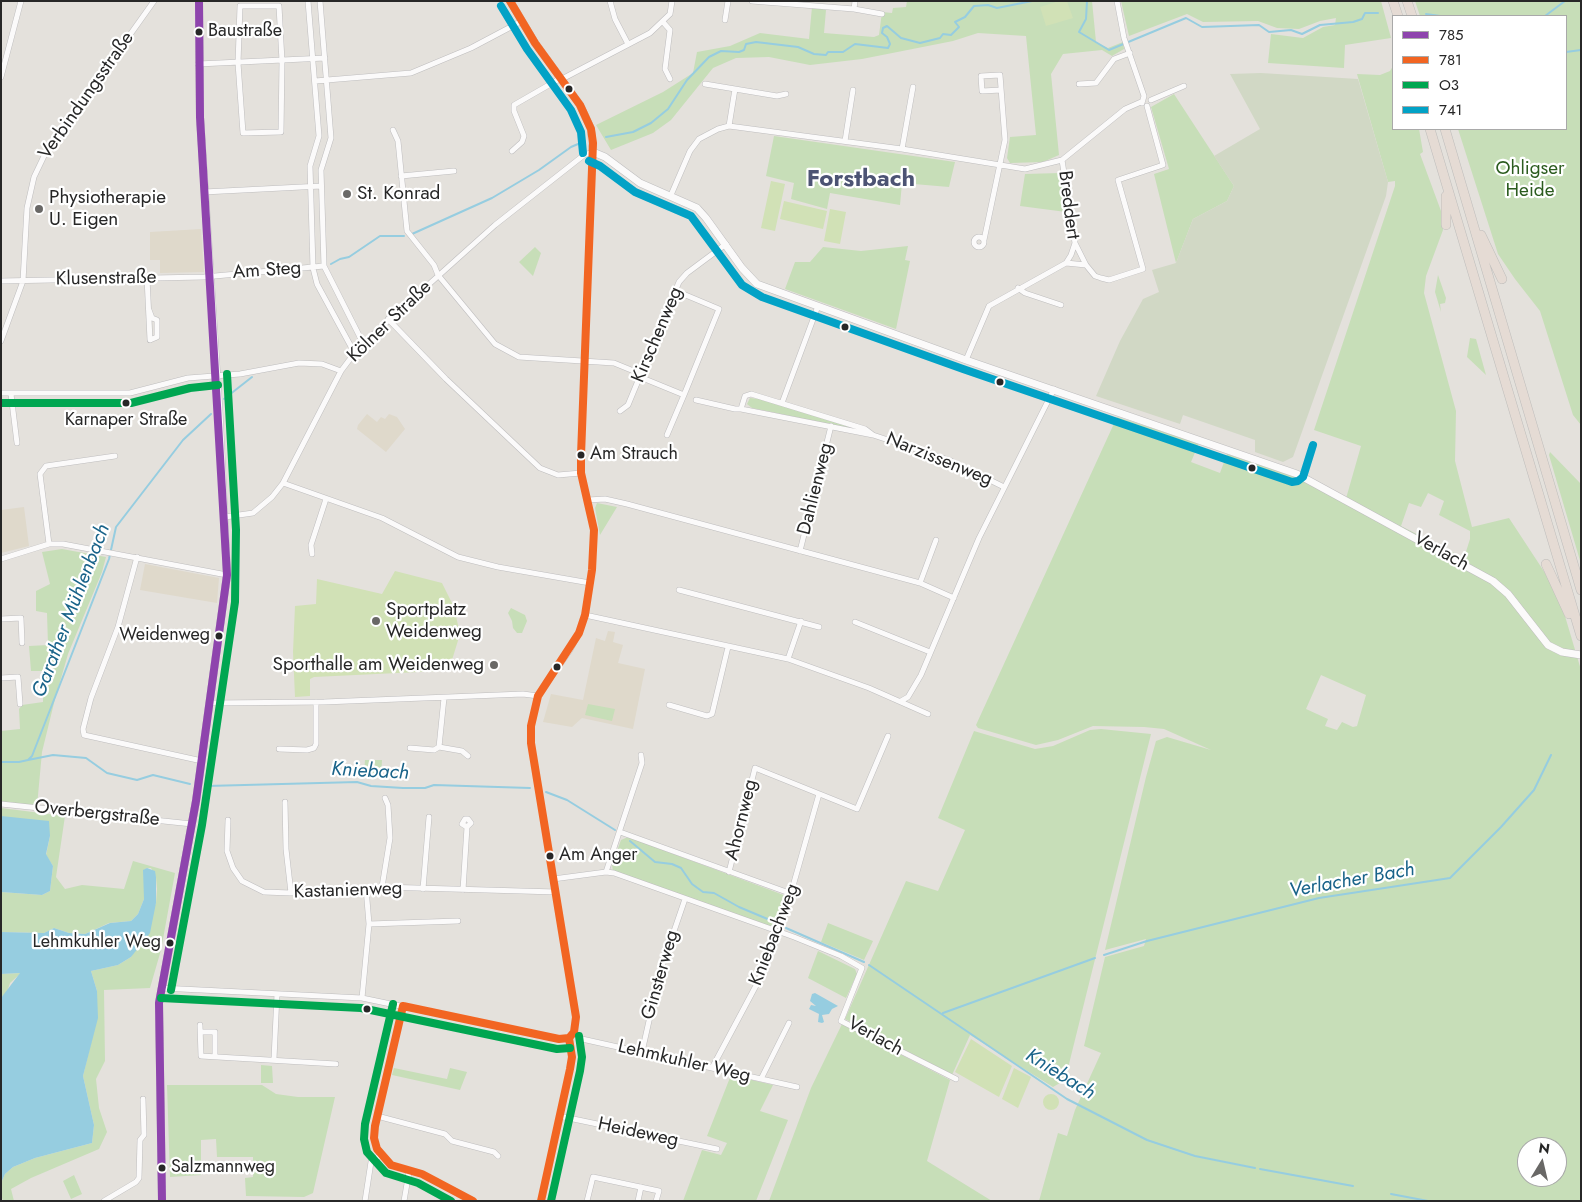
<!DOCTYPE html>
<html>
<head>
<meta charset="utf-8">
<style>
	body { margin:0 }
	#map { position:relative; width:1582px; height:1202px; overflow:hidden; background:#e4e1dc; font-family:Jost,sans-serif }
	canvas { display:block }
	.frame { position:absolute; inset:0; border:2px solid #272727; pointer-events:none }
	.legend { position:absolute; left:1392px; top:15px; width:175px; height:115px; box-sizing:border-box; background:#fff; border:1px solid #a9a9a9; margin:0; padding:6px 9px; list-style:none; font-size:15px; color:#272727 }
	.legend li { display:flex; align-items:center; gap:10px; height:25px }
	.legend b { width:25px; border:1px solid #a9a9a9 }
	.north { position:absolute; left:1517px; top:1137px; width:50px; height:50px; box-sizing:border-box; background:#fff; border:1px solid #a9a9a9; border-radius:50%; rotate:9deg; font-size:14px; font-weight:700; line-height:20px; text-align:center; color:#272727 }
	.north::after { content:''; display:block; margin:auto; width:18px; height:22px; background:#696866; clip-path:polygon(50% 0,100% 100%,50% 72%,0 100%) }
</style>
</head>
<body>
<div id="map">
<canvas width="1582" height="1202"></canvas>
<div class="frame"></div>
<ul class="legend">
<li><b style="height:6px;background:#8e44ad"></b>785</li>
<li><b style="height:6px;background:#f26522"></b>781</li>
<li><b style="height:6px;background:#00a651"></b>O3</li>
<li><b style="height:6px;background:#02a2c6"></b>741</li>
</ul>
<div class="north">N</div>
</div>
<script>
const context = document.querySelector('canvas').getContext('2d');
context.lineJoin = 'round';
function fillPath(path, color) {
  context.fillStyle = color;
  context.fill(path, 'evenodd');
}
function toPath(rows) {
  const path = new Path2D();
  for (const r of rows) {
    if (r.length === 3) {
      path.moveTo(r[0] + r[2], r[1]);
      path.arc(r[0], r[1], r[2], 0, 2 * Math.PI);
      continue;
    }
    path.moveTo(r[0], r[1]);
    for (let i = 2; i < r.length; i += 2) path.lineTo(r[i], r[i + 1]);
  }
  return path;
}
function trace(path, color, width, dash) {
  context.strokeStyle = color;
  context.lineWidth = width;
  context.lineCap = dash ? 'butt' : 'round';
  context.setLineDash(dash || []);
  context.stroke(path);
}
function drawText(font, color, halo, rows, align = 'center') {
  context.font = font + ' Jost,sans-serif';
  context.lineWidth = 4.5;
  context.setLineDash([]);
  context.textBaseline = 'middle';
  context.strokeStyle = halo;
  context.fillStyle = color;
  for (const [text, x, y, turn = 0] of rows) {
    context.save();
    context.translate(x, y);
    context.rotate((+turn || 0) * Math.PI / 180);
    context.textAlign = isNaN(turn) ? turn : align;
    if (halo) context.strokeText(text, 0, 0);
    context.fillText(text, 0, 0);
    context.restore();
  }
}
fillPath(toPath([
	[201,229,204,272,160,273,160,260,150,260,150,232],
	[367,414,377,422,381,417,385,419,389,414,397,417,405,429,386,452,357,429,358,425],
	[24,507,29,546,1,553,1,510],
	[145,564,219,578,217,603,140,590],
	[608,631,615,632,613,642,623,645,618,663,645,669,633,729,582,718,572,727,543,722,551,694,583,700,596,638,605,641]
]), '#dfd9cb');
fillPath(toPath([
	[907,1,1092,1,1096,42,1108,48,1123,42,1124,49,1112,56,1102,50,1063,54,1051,74,1059,155,1043,162,1010,163,1007,158,1010,137,1036,135,1026,36,978,33,953,41,862,59,810,65,769,57,736,58,713,68,671,120,653,133,611,150,596,125,663,92,693,73,697,52,730,46,760,33,809,39,812,7,826,10,824,33,874,37,879,35,882,12,892,13,893,8,906,7],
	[1121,1,1381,1,1391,38,1345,45,1344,68,1268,63,1271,34,1303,38,1323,27,1335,25,1336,18,1320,21,1299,29,1277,28,1258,21,1203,22,1187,14,1129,36],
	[1415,1,1581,1,1581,425,1573,415,1540,311,1515,279,1498,254,1458,129,1566,129,1566,16,1420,16],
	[1393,66,1393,129,1419,129,1423,152,1420,154,1441,211,1443,230,1426,276,1424,293,1456,411,1455,461,1472,527,1509,518,1549,579,1562,606,1581,670,1581,1201,1039,1201,1058,1133,1067,1136,1075,1110,1101,1053,1084,1046,1105,957,1144,946,1146,939,1105,950,1146,777,1156,741,1167,737,1211,750,1164,729,1144,727,1093,726,1058,740,1036,745,978,728,976,725,1117,417,1199,443,1191,462,1220,473,1227,454,1297,477,1345,502,1361,446,1314,430,1395,186,1395,181,1388,182,1357,74,1380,75,1390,71],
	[1428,493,1444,501,1439,515,1470,531,1470,539,1464,558,1401,526,1409,503,1421,507],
	[1321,675,1366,695,1357,726,1353,727,1342,722,1337,730,1325,726,1328,719,1306,709],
	[1527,1147,1557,1147,1557,1177,1527,1177],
	[1174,94,1234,186,1227,201,1193,219,1176,263,1154,174,1169,169,1151,107],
	[774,136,955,162,949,187,902,183,900,205,830,193,827,209,791,199,794,183,766,176],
	[1060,173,1066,212,1020,206,1025,174],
	[908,246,905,260,910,261,896,329,785,289,795,262,810,262,823,247,861,251],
	[535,247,541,253,533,276,519,262],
	[1438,275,1446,298,1445,303,1440,304,1441,312,1435,292],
	[1470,338,1476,339,1486,375,1467,357],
	[750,398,759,399,863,431,752,408,747,404],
	[1550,452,1581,484,1581,564,1549,455],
	[597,503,617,507,600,535,595,508],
	[62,549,106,557,102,572,68,654,55,699,42,752,37,806,1,802,1,731,20,729,19,709,22,705,43,702,43,671,31,671,29,646,48,645,47,613,36,611,36,591,50,584,42,552],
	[511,608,525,615,527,621,522,633,517,633,513,628,512,621,508,613],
	[588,704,615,709,612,721,585,715],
	[1101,729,1151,734,1065,1080,1053,1087,970,1035,952,1075,845,1019,906,881,938,891,965,830,938,818,974,731,1035,749,1053,746,1090,730],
	[365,760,382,760,381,777,364,774],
	[1,808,65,816,56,877,65,889,82,885,124,889,133,861,175,873,161,950,150,988,104,990,105,1061,96,1079,99,1108,107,1132,99,1149,31,1178,11,1189,14,1201,3,1201,1,1195,1,1183,5,1174,13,1167,35,1158,92,1143,94,1125,83,1076,93,1034,97,991,91,971,118,965,131,957,156,903,157,889,156,877,151,868,147,868,144,870,144,899,138,914,131,921,109,923,85,934,69,933,54,928,44,933,1,932,1,892,42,895,50,891,53,866,46,855,50,836,1,816],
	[628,837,789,897,779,926,775,928,613,871,612,865,621,840],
	[828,923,873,941,864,960,821,942],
	[818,951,855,969,857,974,846,998,808,978],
	[21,973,10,983,7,992,1,998,1,974],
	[842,1024,950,1080,927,1161,992,1201,769,1201,811,1088],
	[261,1065,272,1066,273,1083,261,1083],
	[394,1068,447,1079,450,1068,467,1072,460,1090,392,1075],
	[731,1075,773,1085,760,1111,788,1120,756,1201,683,1201,702,1150,721,1155,727,1143,707,1136],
	[167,1085,262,1085,276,1094,298,1097,335,1097,313,1193,304,1197,246,1196,245,1178,253,1177,253,1157,217,1157,216,1139,201,1140,201,1175,170,1177],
	[74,1175,82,1194,71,1199,63,1181]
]), '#c7deb8');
fillPath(toPath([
	[1261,73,1358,79,1388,182,1386,196,1293,457,1283,462,1255,452,1255,440,1183,415,1180,424,1096,396,1120,341,1143,299,1159,292,1152,270,1176,263,1193,219,1227,201,1234,186,1214,156,1260,129,1230,74]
]), '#d1d8c5');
fillPath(toPath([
	[1059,1,1067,1,1073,18,1046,26,1040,7],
	[771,181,785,184,775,231,761,228],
	[784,201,827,211,823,229,780,219],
	[830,209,846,212,840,244,824,241],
	[395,571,442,583,454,607,460,634,452,660,439,671,314,677,310,679,310,696,295,697,293,652,295,606,316,604,317,579,382,594],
	[971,1039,1012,1066,999,1097,955,1072],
	[1014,1068,1031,1077,1018,1108,1002,1099],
	[1051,1102,8]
]), '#d1e1b6');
fillPath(toPath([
	[1,816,49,821,50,836,46,854,53,866,50,891,42,895,1,892],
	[147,868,155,871,156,877,156,903,150,933,131,957,118,965,91,971,97,991,98,1018,83,1076,94,1125,92,1143,35,1158,13,1167,5,1174,1,1183,1,998,20,973,1,974,1,932,44,933,54,928,69,933,85,934,110,923,131,921,138,914,144,899,143,870],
	[815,993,838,1006,832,1009,829,1014,822,1015,824,1022,822,1023,818,1022,819,1014,809,1009,811,1005,816,1006,810,1001,812,994]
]), '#96cde0');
trace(toPath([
	[1087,1,1086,19,1079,32,1109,50,1186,18,1202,27,1259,25,1269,32,1291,30,1302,34,1320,25,1353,22,1362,19,1365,13,1378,13],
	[1426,14,1440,16],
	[1545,16,1565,1],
	[1566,52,1581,50],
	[606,137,633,132,651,123,668,109,687,80,709,57,721,51,739,52,744,50,746,44,756,42,798,47,814,54,826,55,828,52,843,52,855,44,888,48,890,44,887,37,882,33,883,28,887,26,901,38,920,43,940,38,943,34,951,35,959,27,955,22,965,17,974,6,988,5,997,8,1032,1],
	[412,234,492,198,539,170,571,147,585,141],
	[331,264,340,259,349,257,380,236,404,236],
	[224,399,252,377],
	[28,760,53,755,86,758,107,773,137,780,153,775,190,784],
	[1,762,19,762,28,760,32,756,109,559,116,527,183,440,211,414],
	[207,786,357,782,371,786,403,788,425,788,434,785,530,788],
	[546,792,567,800,615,830],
	[630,841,655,862,672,864,681,868,692,884,703,892,714,893,739,907,777,923],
	[786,928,864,962],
	[1104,955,1147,941,1319,898,1450,878,1501,827,1534,790,1551,755],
	[869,965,1067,1099,1147,1140,1195,1156,1255,1168],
	[943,1013,1095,958],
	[1260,1169,1353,1186],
	[1391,1194,1428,1201]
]), '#96cde0', 2);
const street = toPath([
	[308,1,319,136,310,166,313,268,317,284,354,352],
	[320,1,331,138,321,170,324,266,363,343],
	[610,1,615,19,628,44],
	[752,1,854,9,855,1],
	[1117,1,1124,38,1144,96,1142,103],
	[240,6,279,6,282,61,281,132,243,133,238,63,240,6],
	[854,9,882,14],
	[725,20,728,1],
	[663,22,670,30,665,69,670,79],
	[198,64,325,58],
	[1,77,21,1],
	[562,79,650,33,670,14,672,1],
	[315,81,411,73,471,48,522,21],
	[705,84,777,96,786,94],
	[1079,84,1096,83,1114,59,1130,53],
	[1151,100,1184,86],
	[729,126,735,89],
	[393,130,398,141,407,231,434,265,438,275,495,344,519,357,614,363,641,374],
	[845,141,853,90],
	[902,149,913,87],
	[512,151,522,142,524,136,514,111,514,105,561,78],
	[401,176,454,171],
	[204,192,321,186],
	[671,195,690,151,699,139,718,129,729,126,902,149,1025,169,1062,160,1125,109,1141,102],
	[979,242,5],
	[984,240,1005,140,1000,75,981,76,982,91,1001,90],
	[1075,243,1086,265,1095,276,1101,278,1109,280,1143,269,1118,180,1163,165,1147,106],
	[1066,263,1086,265],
	[147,278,150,340,157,337,157,320,152,318,149,310],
	[1,281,204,277,324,266],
	[1018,288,1025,293,1061,305],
	[388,319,446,379,540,468,558,475,581,473],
	[1,341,23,281,27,208,34,177,45,154,154,1],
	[966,360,989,306,1066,263,1071,255,1075,243,1062,160],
	[640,377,684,395,719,309,676,291],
	[1,393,130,393,188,378,240,374,299,363,322,364,341,371],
	[11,394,17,443],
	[696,400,735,409,741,409,873,435,865,429,751,394,745,396,741,409],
	[782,403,818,306],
	[620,411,628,405,679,282,687,273,726,244],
	[667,435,684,395],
	[873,435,949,460,1004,487],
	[283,483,382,518,458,557,498,567,590,583],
	[588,500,605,499,627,504,920,583,954,598],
	[225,517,253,513,272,497,283,483,341,371,359,347,495,225,584,155,593,152,581,455,581,473,594,530,592,570,585,615,579,633,570,650,538,696,531,726,531,743,536,774,576,1017,574,1032,569,1038],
	[49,544,40,474,46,466,115,456],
	[800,551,831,426],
	[312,554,311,545,326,499],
	[137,557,118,627,91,698,83,729,84,735,202,761],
	[1,559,49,544,63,544,227,575],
	[920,583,936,540],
	[679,590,819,627],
	[585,615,788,659,869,688,928,714],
	[1,619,21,618,22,643],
	[855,622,930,652],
	[788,659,801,621],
	[1,678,18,677,20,704],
	[444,698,439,747,462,751,468,756],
	[901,701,908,697,921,675,979,538,1054,389],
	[211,703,324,702,523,694,538,696],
	[669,705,707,716,712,714,728,647],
	[410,748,434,750,439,747],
	[279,749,307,750,314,748,316,744,316,702],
	[285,802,286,849,291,893],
	[1,804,192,824],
	[228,820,227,851,233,868,242,881,264,892,291,893,382,887,556,892],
	[620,832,792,894],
	[606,872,642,763,641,755],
	[729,872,755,768,857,809,888,736],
	[553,879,606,872,614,873,794,937,841,956,862,968,841,1021,956,1079],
	[382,887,390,838,388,805,385,798],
	[423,889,429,817],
	[463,890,467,827,471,823,468,819,465,819,462,824,467,827],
	[369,924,458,921],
	[161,988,362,998,559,1039,569,1038],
	[362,998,369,924,366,888],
	[403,1006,375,1126,374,1138,377,1149,391,1165,422,1174,473,1201],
	[200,1025,201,1056,336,1064],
	[201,1032,215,1032,215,1057],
	[574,1032,582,1039,797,1087],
	[642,1052,660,972,685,899],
	[274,1059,277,994],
	[712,1068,759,980,780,932,819,794],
	[761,1079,789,1023],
	[377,1116,445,1134,452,1141,494,1152,498,1156],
	[559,1116,717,1149],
	[104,1201,136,1182,139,1178,140,1140,144,1135,143,1099],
	[365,1201,371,1162,381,1155],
	[404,1201,409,1172],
	[541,1201,570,1069,572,1057,569,1038],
	[587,1201,593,1177,659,1191,656,1201],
	[638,1201,641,1187]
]);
const secondary = toPath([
	[510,1,535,43,580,105,591,129,593,152,605,157,640,183,697,208,706,218,742,268,757,284,966,360,1297,474,1493,581,1508,594,1548,645,1562,652,1581,655],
	[162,1201,159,1003,196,801,227,575,219,411,200,117,199,1]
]);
const highway = toPath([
	[1393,1,1398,16],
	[1407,1,1412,16],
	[1430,129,1581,636],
	[1445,129,1581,590],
	[1446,196,1446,225],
	[1481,235,1502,279],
	[1546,564,1569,614]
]);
trace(street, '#bebdbe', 6);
trace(secondary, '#bebdbe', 8);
trace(highway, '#bebdbb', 10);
trace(street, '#fbfafa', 5);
trace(secondary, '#fbfafa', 7);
trace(highway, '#e5dbd4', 9);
trace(toPath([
	[162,1201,159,1003,196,801,227,575,200,117,199,1]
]), '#8e44ad', 8);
trace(toPath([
	[510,1,535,43,580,105,591,129,593,143,581,455,581,473,594,530,592,570,585,615,579,633,538,696,531,726,531,743,576,1017,574,1032,569,1038],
	[403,1006,375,1126,374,1138,377,1149,391,1165,422,1174,473,1201],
	[403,1006,559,1039,569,1038],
	[541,1201,570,1069,572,1057,569,1038]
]), '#f26522', 8);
trace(toPath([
	[1,403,131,403,190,388,218,385],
	[171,990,202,825,235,602,236,530,227,374],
	[161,998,361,1008,557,1049,570,1048],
	[393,1004,365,1124,364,1139,367,1152,386,1173,418,1183,451,1201],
	[551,1201,580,1071,582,1057,579,1036]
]), '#00a651', 8);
trace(toPath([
	[501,6,527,49,571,110,581,132,583,153],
	[589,161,600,166,635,192,691,216,742,285,762,297,963,369,1292,482,1298,481,1303,477,1313,445]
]), '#02a2c6', 8);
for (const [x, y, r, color] of [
	[199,32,4.5,"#272727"],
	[569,89,4.5,"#272727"],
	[347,194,5,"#696866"],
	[39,209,5,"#696866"],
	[845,327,4.5,"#272727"],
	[1000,382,4.5,"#272727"],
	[126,403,4.5,"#272727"],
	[581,455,4.5,"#272727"],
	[1252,468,4.5,"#272727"],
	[376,621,5,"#696866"],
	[219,636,4.5,"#272727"],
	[494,665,5,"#696866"],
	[557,667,4.5,"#272727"],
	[550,856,4.5,"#272727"],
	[170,943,4.5,"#272727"],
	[367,1009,4.5,"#272727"],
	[162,1168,4.5,"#272727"]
]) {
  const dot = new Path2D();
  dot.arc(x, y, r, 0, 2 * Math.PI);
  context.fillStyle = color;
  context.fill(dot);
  trace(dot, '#fff', 2);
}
drawText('18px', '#272727', '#fff', [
	["Baustraße",208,32],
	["Karnaper Straße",126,421,"center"],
	["Am Strauch",590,455],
	["Weidenweg",210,636,"right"],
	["Am Anger",559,856],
	["Lehmkuhler Weg",161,943,"right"],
	["Salzmannweg",171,1168]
], 'left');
drawText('19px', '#272727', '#fff', [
	["Verbindungsstraße",87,96,-55],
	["Breddert",1068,205,83],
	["Am Steg",267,271,-4],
	["Klusenstraße",106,279,-1],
	["Kölner Straße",390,322,-44],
	["Kirschenweg",658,335,-67],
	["Narzissenweg",939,460,22],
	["Dahlienweg",816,489,-76],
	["Verlach",1441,552,29],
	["Overbergstraße",97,814,6],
	["Ahornweg",742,820,-76],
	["Kastanienweg",348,891,-2],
	["Kniebachweg",775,935,-69],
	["Ginsterweg",661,975,-74],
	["Verlach",875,1037,29],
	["Lehmkuhler Weg",684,1062,13],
	["Heideweg",638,1133,12]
]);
drawText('19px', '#2c5c1f', '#fff', [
	["Ohligser",1530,169],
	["Heide",1530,191]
]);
drawText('19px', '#272727', '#fff', [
	["St. Konrad",357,194],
	["Physiotherapie",49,198],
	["U. Eigen",49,220],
	["Sportplatz",386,610],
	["Weidenweg",386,632],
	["Sporthalle am Weidenweg",484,665,"right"]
], 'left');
drawText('italic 20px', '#196389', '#fff', [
	["Garather Mühlenbach",72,611,-69],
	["Kniebach",370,772,3],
	["Verlacher Bach",1352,881,-10],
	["Kniebach",1060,1075,32]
]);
drawText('bold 24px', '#4c5373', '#fff', [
	["Forstbach",861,180]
]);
</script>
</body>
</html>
